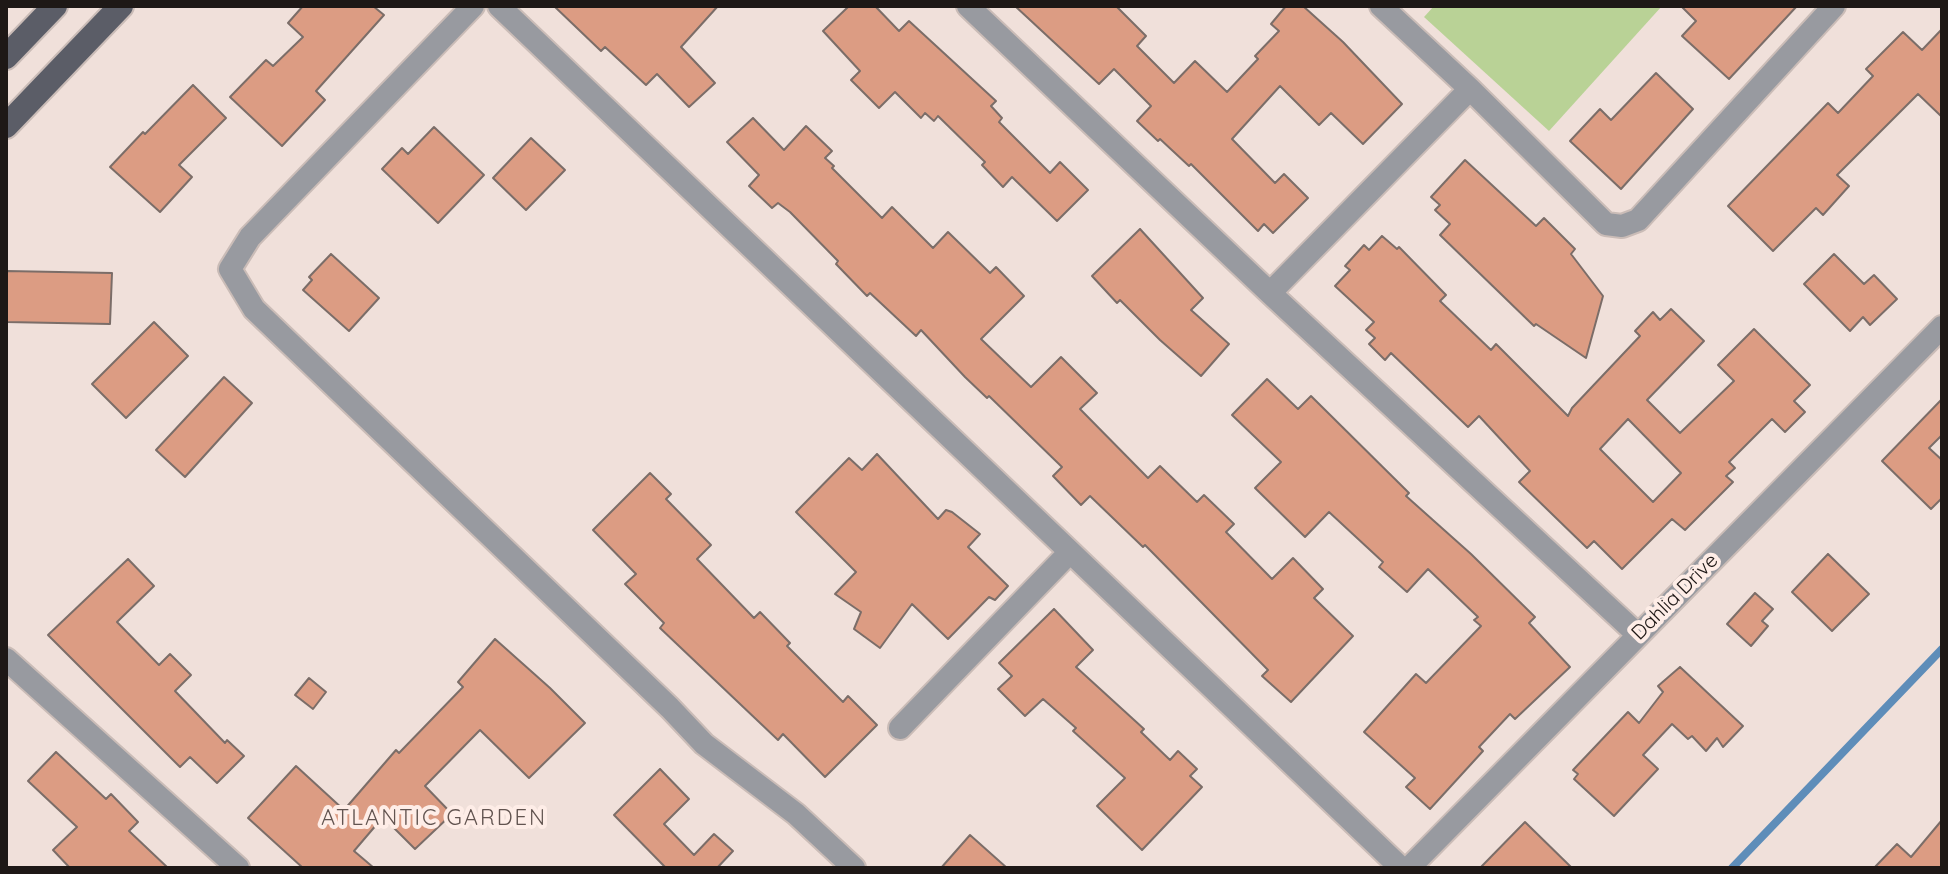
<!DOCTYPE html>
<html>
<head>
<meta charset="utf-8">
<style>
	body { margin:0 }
	#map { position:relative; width:1948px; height:874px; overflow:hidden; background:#f0e0da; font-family:Quicksand,sans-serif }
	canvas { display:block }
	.frame { position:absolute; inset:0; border:8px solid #1e1816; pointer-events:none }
</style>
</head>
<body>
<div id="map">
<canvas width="1948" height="874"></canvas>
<div class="frame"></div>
</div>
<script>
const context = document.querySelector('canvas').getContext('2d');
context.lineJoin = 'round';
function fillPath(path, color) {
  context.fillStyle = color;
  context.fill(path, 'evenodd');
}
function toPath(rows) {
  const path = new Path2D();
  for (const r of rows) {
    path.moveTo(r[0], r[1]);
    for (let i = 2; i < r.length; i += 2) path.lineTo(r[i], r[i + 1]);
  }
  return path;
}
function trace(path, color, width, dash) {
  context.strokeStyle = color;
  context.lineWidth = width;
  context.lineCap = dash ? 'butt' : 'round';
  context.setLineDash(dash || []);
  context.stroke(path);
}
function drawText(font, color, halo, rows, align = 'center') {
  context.font = font + ' Quicksand,sans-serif';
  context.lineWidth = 8;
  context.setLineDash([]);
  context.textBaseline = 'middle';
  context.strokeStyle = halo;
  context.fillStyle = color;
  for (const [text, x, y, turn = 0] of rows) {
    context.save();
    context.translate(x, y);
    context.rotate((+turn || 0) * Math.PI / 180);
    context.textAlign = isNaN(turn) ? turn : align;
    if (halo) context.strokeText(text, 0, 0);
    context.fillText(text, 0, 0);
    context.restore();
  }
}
fillPath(toPath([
	[1434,6,1662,6,1549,131,1424,17]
]), '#b9d296');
trace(toPath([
	[1732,868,1942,649]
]), '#5e8db9', 8);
const building = toPath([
	[303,6,373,6,384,15,316,91,325,100,282,146,230,97,266,60,273,66,303,37,288,23,303,6],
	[554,6,718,6,681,47,715,83,689,107,657,74,646,85,605,47,601,51,554,6],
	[849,6,875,6,899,31,909,21,996,101,991,106,1002,118,999,122,1050,173,1060,162,1088,190,1057,221,1012,177,1003,187,982,165,985,162,938,116,934,121,925,113,921,118,895,92,879,108,851,80,860,71,823,31,849,6],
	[1015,6,1116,6,1146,36,1137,46,1174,83,1195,61,1227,92,1258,59,1255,56,1279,31,1271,24,1286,6,1303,6,1343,42,1402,104,1363,144,1331,113,1319,125,1280,86,1232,139,1275,183,1284,174,1308,198,1273,233,1264,224,1258,231,1191,164,1189,166,1160,139,1158,141,1137,121,1151,106,1114,69,1099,84,1015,6],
	[1681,6,1797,6,1729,79,1682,36,1696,21,1681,6],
	[1942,29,1942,117,1918,94,1837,175,1849,186,1823,215,1816,208,1773,251,1728,206,1828,103,1838,113,1873,76,1866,69,1903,32,1922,50,1942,29],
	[1656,73,1693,109,1621,189,1570,141,1600,109,1611,120,1656,73],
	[193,85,226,118,179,165,192,177,160,212,110,167,143,132,145,134,193,85],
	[753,118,784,150,806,126,832,151,825,158,834,166,832,168,882,218,892,207,933,248,948,232,990,273,996,267,1024,296,981,339,1031,387,1061,357,1097,393,1080,409,1148,478,1160,466,1197,502,1204,495,1234,524,1226,532,1272,579,1293,558,1323,589,1314,598,1353,636,1291,702,1262,676,1268,670,1145,545,1143,547,1090,496,1081,505,1053,476,1062,467,989,396,987,398,965,377,921,330,916,336,870,293,867,296,836,264,838,261,790,212,778,203,772,208,749,186,759,175,727,142,753,118],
	[434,127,484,175,438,223,382,169,402,148,408,154,434,127],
	[531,138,565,170,526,210,493,178,531,138],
	[1465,160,1536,226,1544,218,1575,249,1571,254,1603,296,1586,358,1536,324,1534,326,1440,235,1450,224,1435,210,1440,205,1431,197,1465,160],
	[1140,229,1203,298,1191,310,1229,344,1201,376,1160,340,1120,300,1117,303,1092,276,1140,229],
	[1382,236,1397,249,1399,247,1446,295,1440,301,1491,350,1496,344,1568,416,1572,408,1640,336,1635,331,1653,312,1660,320,1671,309,1704,341,1647,400,1680,433,1734,381,1718,365,1754,329,1810,385,1794,401,1805,412,1785,432,1772,419,1729,462,1735,468,1726,476,1733,482,1685,530,1672,519,1622,569,1594,541,1587,548,1519,482,1530,471,1479,416,1468,427,1391,353,1385,360,1369,344,1375,338,1366,330,1374,322,1335,286,1350,270,1345,266,1364,245,1369,250,1382,236],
	[1628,419,1681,473,1653,502,1600,449,1628,419],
	[331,254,379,298,349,331,303,290,312,280,309,277,331,254],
	[1834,254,1864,284,1874,275,1897,299,1870,325,1863,317,1850,331,1804,284,1834,254],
	[6,271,112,273,110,324,6,322,6,271],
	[154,322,188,356,126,418,92,384,154,322],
	[224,377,252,403,185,477,156,450,224,377],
	[1267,379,1298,409,1311,396,1409,493,1406,496,1471,554,1535,617,1529,623,1570,667,1515,719,1510,714,1479,747,1483,751,1430,809,1406,787,1415,778,1364,732,1416,674,1426,683,1481,626,1474,620,1478,617,1428,569,1407,592,1379,567,1383,562,1329,512,1305,537,1255,488,1281,462,1232,415,1267,379],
	[1942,399,1942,435,1929,448,1942,460,1942,498,1931,509,1882,461,1942,399],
	[877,454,938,519,946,510,952,512,980,534,968,547,1008,586,995,600,989,597,948,639,912,604,880,648,854,629,861,612,835,594,856,572,796,512,849,458,862,470,877,454],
	[650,473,671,494,666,499,711,545,697,559,754,618,760,612,790,643,787,646,843,702,848,696,877,725,825,777,783,734,778,740,660,628,664,623,625,584,636,574,593,530,650,473],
	[1828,554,1869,594,1832,631,1792,592,1828,554],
	[128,559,154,586,117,622,159,665,170,654,191,675,175,691,225,743,227,740,244,756,217,783,190,757,180,767,48,635,128,559],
	[1755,593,1773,609,1762,621,1768,626,1751,646,1727,624,1755,593],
	[1054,609,1093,650,1076,667,1144,729,1141,732,1170,760,1178,751,1197,769,1190,776,1202,787,1142,850,1097,806,1125,778,1073,731,1076,728,1043,699,1025,716,998,689,1012,676,999,663,1054,609],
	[495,639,550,688,585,723,529,778,480,730,425,786,452,814,415,849,383,817,354,851,374,868,303,868,248,818,296,766,344,810,396,750,399,753,463,687,458,682,495,639],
	[1680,667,1743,726,1723,747,1717,738,1706,751,1692,736,1688,739,1672,724,1643,755,1658,769,1614,816,1574,779,1578,774,1573,770,1628,712,1639,723,1663,692,1658,686,1680,667],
	[309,678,326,692,313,709,295,695,309,678],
	[56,752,106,799,111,794,138,822,129,831,168,868,70,868,53,850,77,827,28,781,56,752],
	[660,769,689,799,664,824,694,855,714,834,733,851,717,868,666,868,614,815,660,769],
	[1942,820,1942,868,1874,868,1897,844,1911,857,1942,820],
	[1525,822,1572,868,1480,868,1525,822],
	[970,835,1007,868,941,868,970,835]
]);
fillPath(building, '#dc9c83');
trace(building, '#7b6d68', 2);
const street = toPath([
	[473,6,250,237,230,269,254,309,670,708,704,744,796,814,854,868],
	[499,6,1401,868],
	[968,6,1270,293,1637,634],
	[1381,6,1470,89,1606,224,1622,226,1638,220,1834,6],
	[1270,293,1470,89],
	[6,659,238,868],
	[900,728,1070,552],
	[1409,868,1942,327]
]);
const primary = toPath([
	[6,57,55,6],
	[6,126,121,6]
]);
trace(street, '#cabcb7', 26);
trace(primary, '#cabcb7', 28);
trace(street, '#989aa0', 22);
trace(primary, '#5b5d67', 24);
drawText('20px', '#1e1816', '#feede7', [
	["Dahlia Drive",1675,597,-45]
]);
context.letterSpacing = '2px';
drawText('22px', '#625450', '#feede7', [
	["ATLANTIC GARDEN",434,818]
]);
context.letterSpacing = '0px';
</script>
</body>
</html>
